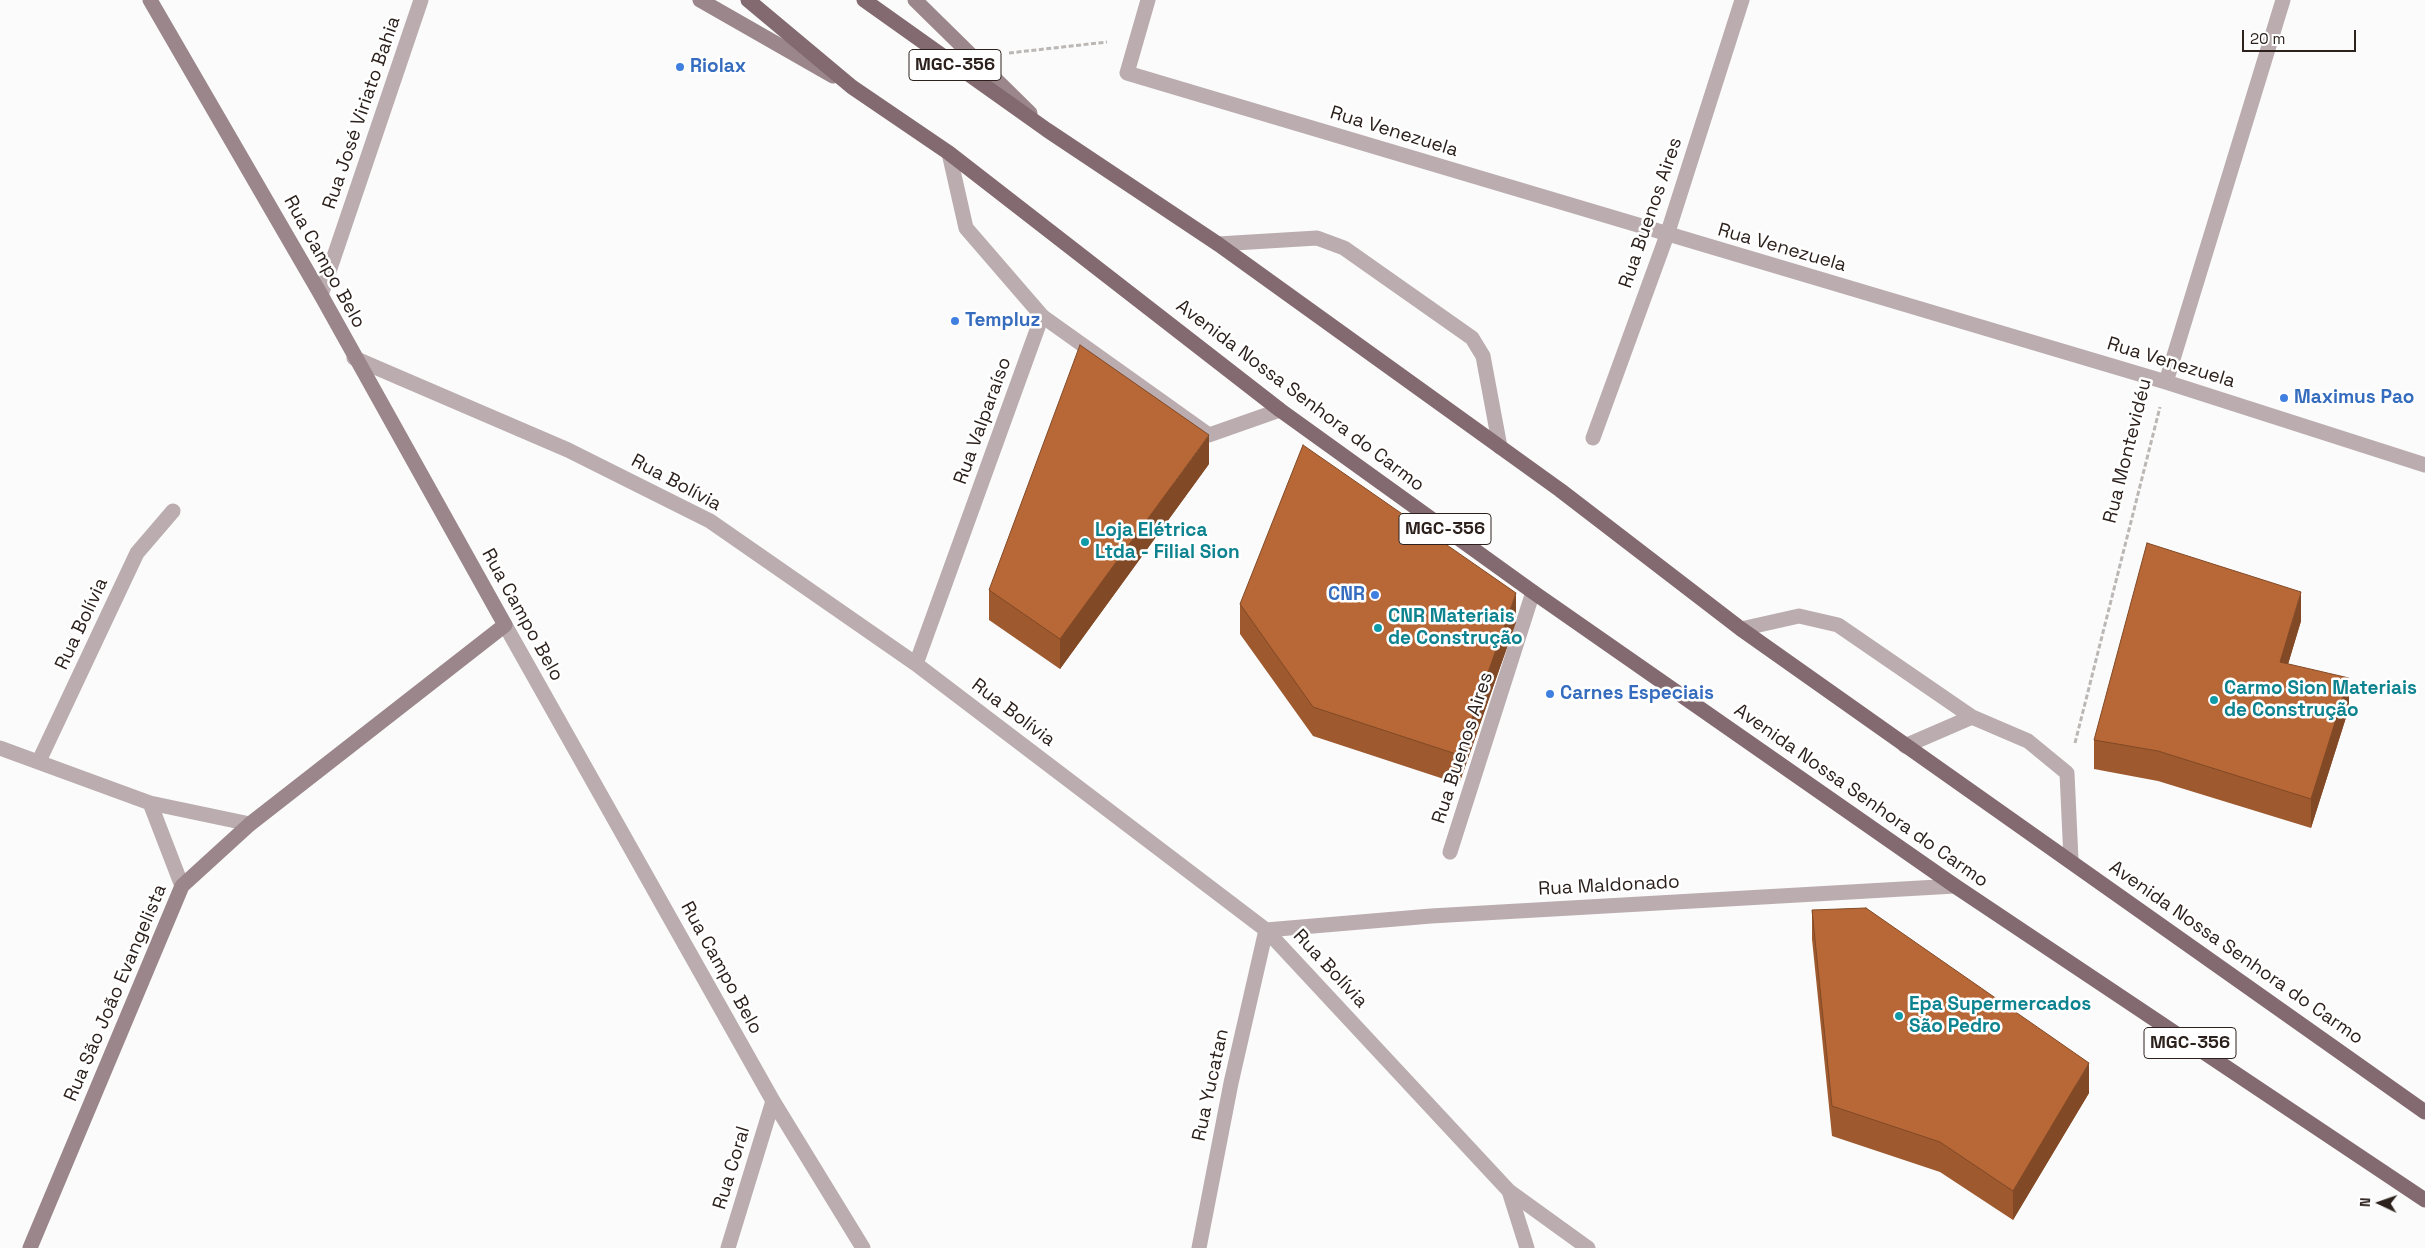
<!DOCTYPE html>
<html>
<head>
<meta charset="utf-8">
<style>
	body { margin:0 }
	#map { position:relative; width:2425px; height:1248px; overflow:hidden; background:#fbfbfb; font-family:"Space Grotesk",sans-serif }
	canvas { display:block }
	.north { position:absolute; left:2355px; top:1178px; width:50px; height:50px; -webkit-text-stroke:4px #fff; paint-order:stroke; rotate:273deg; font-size:14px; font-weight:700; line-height:20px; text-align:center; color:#2c211c }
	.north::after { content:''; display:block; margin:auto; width:18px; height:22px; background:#2c211c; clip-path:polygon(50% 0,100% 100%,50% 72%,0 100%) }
	.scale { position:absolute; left:2242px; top:30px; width:114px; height:22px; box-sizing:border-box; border:2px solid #2c211c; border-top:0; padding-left:6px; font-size:15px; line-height:18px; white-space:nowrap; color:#2c211c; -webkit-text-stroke:4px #fff; paint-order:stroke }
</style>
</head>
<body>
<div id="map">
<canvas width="2425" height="1248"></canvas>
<div class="north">N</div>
<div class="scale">20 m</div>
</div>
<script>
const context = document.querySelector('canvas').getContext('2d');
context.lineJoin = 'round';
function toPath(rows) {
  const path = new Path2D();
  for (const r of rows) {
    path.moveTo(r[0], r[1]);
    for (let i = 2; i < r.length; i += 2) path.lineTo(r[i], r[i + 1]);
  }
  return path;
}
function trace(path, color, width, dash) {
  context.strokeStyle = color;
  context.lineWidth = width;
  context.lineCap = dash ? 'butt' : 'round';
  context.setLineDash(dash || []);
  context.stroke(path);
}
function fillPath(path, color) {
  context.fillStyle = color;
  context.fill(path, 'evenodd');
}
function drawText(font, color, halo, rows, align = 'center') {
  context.font = font + ' "Space Grotesk",sans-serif';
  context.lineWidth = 5;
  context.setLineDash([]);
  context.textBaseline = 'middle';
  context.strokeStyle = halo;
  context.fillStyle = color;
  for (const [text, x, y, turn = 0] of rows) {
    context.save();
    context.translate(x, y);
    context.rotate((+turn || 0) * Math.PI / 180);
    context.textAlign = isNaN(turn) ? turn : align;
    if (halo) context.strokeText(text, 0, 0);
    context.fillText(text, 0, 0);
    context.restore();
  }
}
trace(toPath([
	[1009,53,1107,42],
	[2075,743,2160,407]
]), '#bab7b5', 3, [5, 2.5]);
trace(toPath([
	[1218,244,1317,238,1344,248,1472,338,1483,356,1500,447],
	[1042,316,1209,435,1280,410],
	[1741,629,1799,616,1838,625,1972,717,2028,741,2067,773,2071,860],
	[1905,746,1972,717],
	[1450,852,1533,592]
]), '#baacaf', 15);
trace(toPath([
	[1148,0,1127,73,2166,382,2425,465],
	[321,295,421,0],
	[354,358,568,450,710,521,916,664,1266,930,1509,1191,1527,1248],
	[2166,382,2283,0],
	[1593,438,1667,235,1742,0],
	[505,625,773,1101,863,1248],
	[916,664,1042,316,966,228,949,153],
	[0,748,150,803,250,824],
	[39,761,137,553,173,511],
	[150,803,182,886],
	[1509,1191,1588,1248],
	[728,1248,773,1101],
	[1199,1248,1231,1083,1266,930,1431,916,1955,886]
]), '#baacaf', 15);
trace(toPath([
	[700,0,833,76],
	[915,0,1030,113],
	[30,1248,182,886,250,824,505,625,321,295,150,0]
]), '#9a868b', 15);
trace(toPath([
	[748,0,852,87,949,153,1280,410,1533,592,1955,886,2425,1200],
	[864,0,1047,130,1218,244,1560,490,1741,629,2425,1112]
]), '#836a71', 15);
fillPath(toPath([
	[1209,464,1060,669,989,620,989,590],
	[1240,604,1516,622,1459,784,1313,736,1240,634],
	[2301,621,2288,664,2349,708,2311,828,2158,781,2094,769,2094,740],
	[1812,910,2089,1093,2013,1220,1940,1172,1832,1136,1812,939]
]), '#9e592e');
fillPath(toPath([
	[1209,435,1209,464,1060,669,1060,639],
	[2301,592,2301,621,2280,691,2280,662],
	[1516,593,1516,622,1459,784,1459,755],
	[2349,678,2349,708,2311,828,2311,799],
	[2089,1063,2089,1093,2013,1220,2013,1191]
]), '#814926');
const building = toPath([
	[1080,345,1209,435,1060,639,989,590,1080,345],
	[1303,445,1516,593,1459,755,1313,707,1240,604,1303,445],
	[2147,543,2301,592,2280,662,2349,678,2311,799,2158,751,2094,740,2147,543],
	[1866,908,2089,1063,2013,1191,1940,1142,1832,1106,1812,910,1866,908]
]);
fillPath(building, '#b86836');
trace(building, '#814926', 1);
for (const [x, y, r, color] of [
	[680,67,5,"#3f7fe0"],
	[955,321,5,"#3f7fe0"],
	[2284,398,5,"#3f7fe0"],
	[1085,542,5,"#0f9aa8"],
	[1375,595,5,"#3f7fe0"],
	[1378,628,5,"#0f9aa8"],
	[1550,694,5,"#3f7fe0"],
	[2214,700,5,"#0f9aa8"],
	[1899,1016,5,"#0f9aa8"]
]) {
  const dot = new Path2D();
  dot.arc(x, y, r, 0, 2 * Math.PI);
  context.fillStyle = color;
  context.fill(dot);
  trace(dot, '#fff', 2);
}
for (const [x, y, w] of [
	[955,65,92],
	[1445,529,92],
	[2190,1043,92]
]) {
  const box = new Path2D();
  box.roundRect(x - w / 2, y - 15.5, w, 31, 4);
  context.fillStyle = '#fff';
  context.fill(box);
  trace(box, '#2c211c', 1);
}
drawText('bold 18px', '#2c211c', null, [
	["MGC-356",955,65],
	["MGC-356",1445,529],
	["MGC-356",2190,1043]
]);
drawText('bold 19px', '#366cbe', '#fff', [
	["Riolax",690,67],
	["Templuz",965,321],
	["Maximus Pao",2294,398],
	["CNR",1365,595,"right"],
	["Carnes Especiais",1560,694]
], 'left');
drawText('19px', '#2c211c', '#fff', [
	["Rua José Viriato Bahia",362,113,-71],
	["Rua Venezuela",1394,132,17],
	["Rua Buenos Aires",1651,213,-71],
	["Rua Venezuela",1782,248,16],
	["Rua Campo Belo",324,262,61],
	["Rua Venezuela",2171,363,17],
	["Avenida Nossa Senhora do Carmo",1300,396,37],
	["Rua Valparaíso",983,421,-70],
	["Rua Montevidéu",2128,451,-76],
	["Rua Bolívia",676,483,28],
	["Rua Campo Belo",522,615,61],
	["Rua Bolívia",82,624,-65],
	["Rua Bolívia",1013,713,37],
	["Rua Buenos Aires",1463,748,-72],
	["Avenida Nossa Senhora do Carmo",1861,796,35],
	["Rua Maldonado",1609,886,-3],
	["Avenida Nossa Senhora do Carmo",2236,953,35],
	["Rua Campo Belo",721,968,61],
	["Rua Bolívia",1330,969,47],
	["Rua São João Evangelista",116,993,-67],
	["Rua Yucatan",1211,1085,-78],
	["Rua Coral",732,1168,-73]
]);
drawText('bold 19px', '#0d838f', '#fff', [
	["Loja Elétrica",1095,531],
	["Ltda - Filial Sion",1095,553],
	["CNR Materiais",1388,617],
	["de Construção",1388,639],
	["Carmo Sion Materiais",2224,689],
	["de Construção",2224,711],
	["Epa Supermercados",1909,1005],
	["São Pedro",1909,1027]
], 'left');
</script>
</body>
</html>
